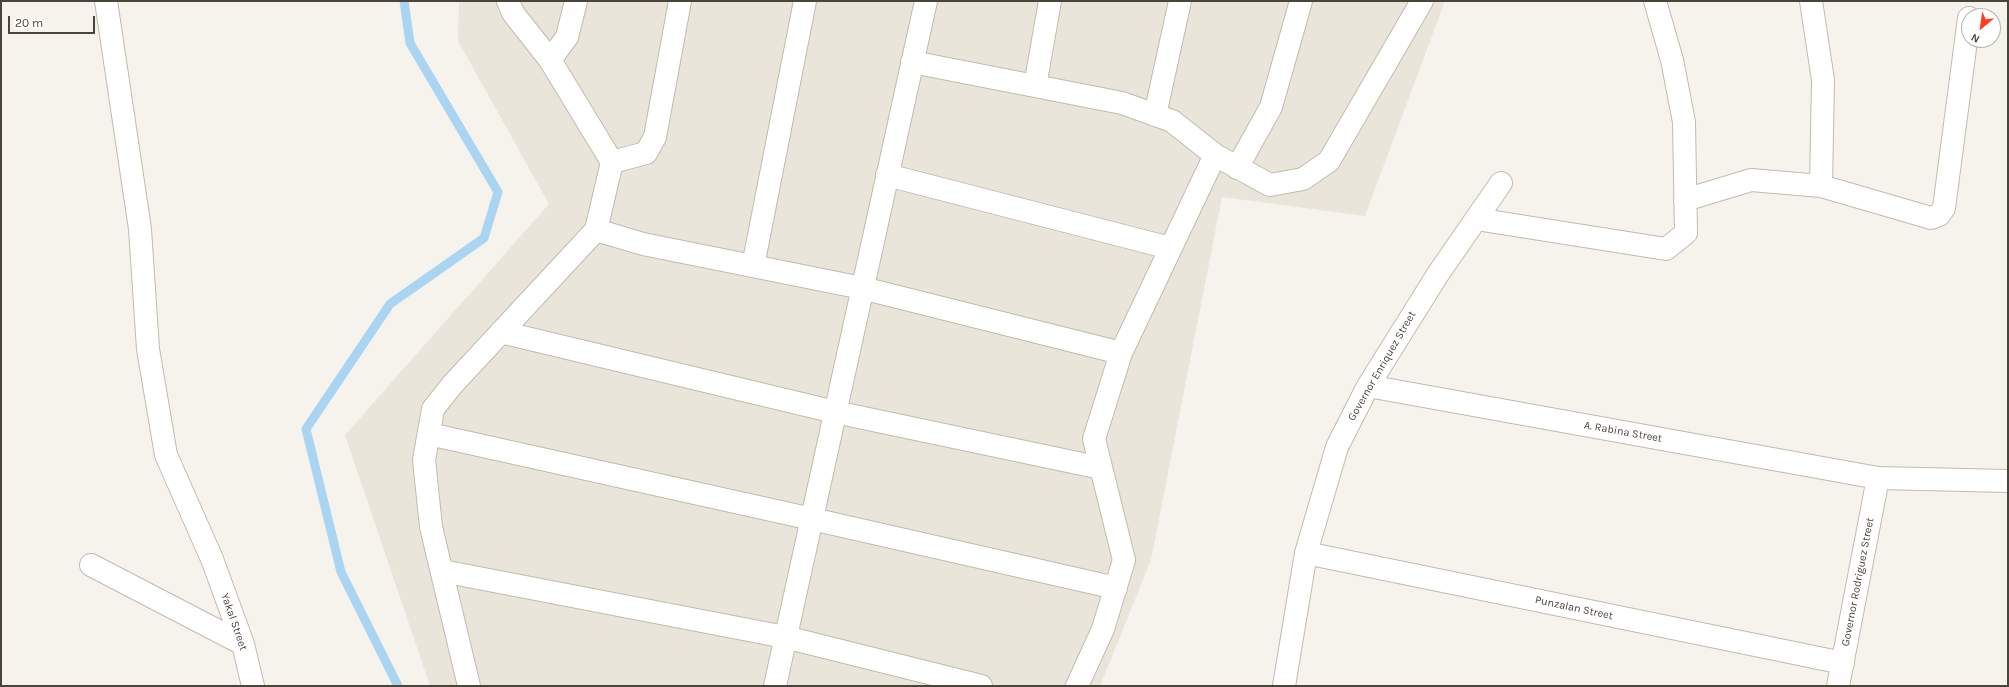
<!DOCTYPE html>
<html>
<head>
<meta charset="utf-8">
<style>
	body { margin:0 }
	#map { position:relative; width:2009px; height:687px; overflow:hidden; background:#f6f3ec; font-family:Karla,sans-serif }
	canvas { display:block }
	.frame { position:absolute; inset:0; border:2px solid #4b4439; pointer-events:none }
	.north { position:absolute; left:1961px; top:8px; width:40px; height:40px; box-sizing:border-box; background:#fff; border:1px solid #b7b4b0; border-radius:50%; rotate:209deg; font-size:11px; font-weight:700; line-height:16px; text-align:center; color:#4b4439 }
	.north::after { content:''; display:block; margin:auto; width:14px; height:18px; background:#fc3f1d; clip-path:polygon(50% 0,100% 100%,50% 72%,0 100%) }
	.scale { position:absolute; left:8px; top:16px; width:87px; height:18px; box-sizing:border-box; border:2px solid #4b4439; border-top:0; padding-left:5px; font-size:12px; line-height:14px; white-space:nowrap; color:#4b4439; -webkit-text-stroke:3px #fff; paint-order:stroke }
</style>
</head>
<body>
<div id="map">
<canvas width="2009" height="687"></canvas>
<div class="frame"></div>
<div class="north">N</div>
<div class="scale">20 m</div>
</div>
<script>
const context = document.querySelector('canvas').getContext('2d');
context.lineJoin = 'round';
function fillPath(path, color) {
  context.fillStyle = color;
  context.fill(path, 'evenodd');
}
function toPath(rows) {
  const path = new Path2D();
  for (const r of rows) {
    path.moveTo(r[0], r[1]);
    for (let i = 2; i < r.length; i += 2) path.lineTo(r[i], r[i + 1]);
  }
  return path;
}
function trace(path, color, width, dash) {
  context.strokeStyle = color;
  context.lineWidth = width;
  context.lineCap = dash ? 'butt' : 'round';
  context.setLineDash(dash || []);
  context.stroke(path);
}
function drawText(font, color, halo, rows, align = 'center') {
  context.font = font + ' Karla,sans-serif';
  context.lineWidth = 3.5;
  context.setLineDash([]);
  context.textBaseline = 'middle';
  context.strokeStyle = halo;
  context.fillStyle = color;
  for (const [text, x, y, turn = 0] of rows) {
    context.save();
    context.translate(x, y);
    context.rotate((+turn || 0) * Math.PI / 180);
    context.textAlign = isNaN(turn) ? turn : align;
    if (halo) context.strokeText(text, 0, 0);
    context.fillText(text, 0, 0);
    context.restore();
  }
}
fillPath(toPath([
	[459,1,1445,1,1365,216,1222,197,1151,560,1100,686,430,686,345,435,549,204,458,41]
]), '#eae5da');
trace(toPath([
	[398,686,341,572,306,429,390,304,484,238,498,192,410,43,404,1]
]), '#a9d4f2', 9);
const street = toPath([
	[106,1,140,229,148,349,166,455,212,559,243,644,253,686],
	[1811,1,1823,80,1821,186],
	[550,60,567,37,576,1],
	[912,62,1122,103,1172,121,1215,155,1270,185,1303,179,1329,161,1422,1],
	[1035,86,1050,1],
	[1155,115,1180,1],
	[612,162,646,153,655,137,680,1],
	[1237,168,1271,107,1301,1],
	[887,175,1170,248],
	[1685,200,1751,180,1821,186,1931,218,1939,215,1944,208,1969,18],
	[1476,219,1666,249,1686,233,1684,122,1672,60,1655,1],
	[596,230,643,244,862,288,1121,353,1215,155],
	[753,266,805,1],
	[501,332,835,412,1101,468],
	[1368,386,1878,478,2008,481],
	[429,434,812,519,1116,588],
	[1306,553,1843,663],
	[91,565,243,644],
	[442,571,785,637,981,686],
	[469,686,431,527,424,460,433,409,452,385,596,230,612,162,550,60,513,13,508,1],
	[775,686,926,1],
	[1077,686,1103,629,1124,560,1094,439,1121,353],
	[1284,686,1306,553,1337,447,1368,386,1438,274,1501,183],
	[1838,686,1878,478]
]);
trace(street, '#c2bbae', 24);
trace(street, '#fff', 22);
drawText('11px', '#4b4439', '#fff', [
	["Governor Enriquez Street",1382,366,-60],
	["A. Rabina Street",1623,432,10],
	["Governor Rodriguez Street",1858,582,-79],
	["Punzalan Street",1574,608,12],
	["Yakal Street",234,622,71]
]);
</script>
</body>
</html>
